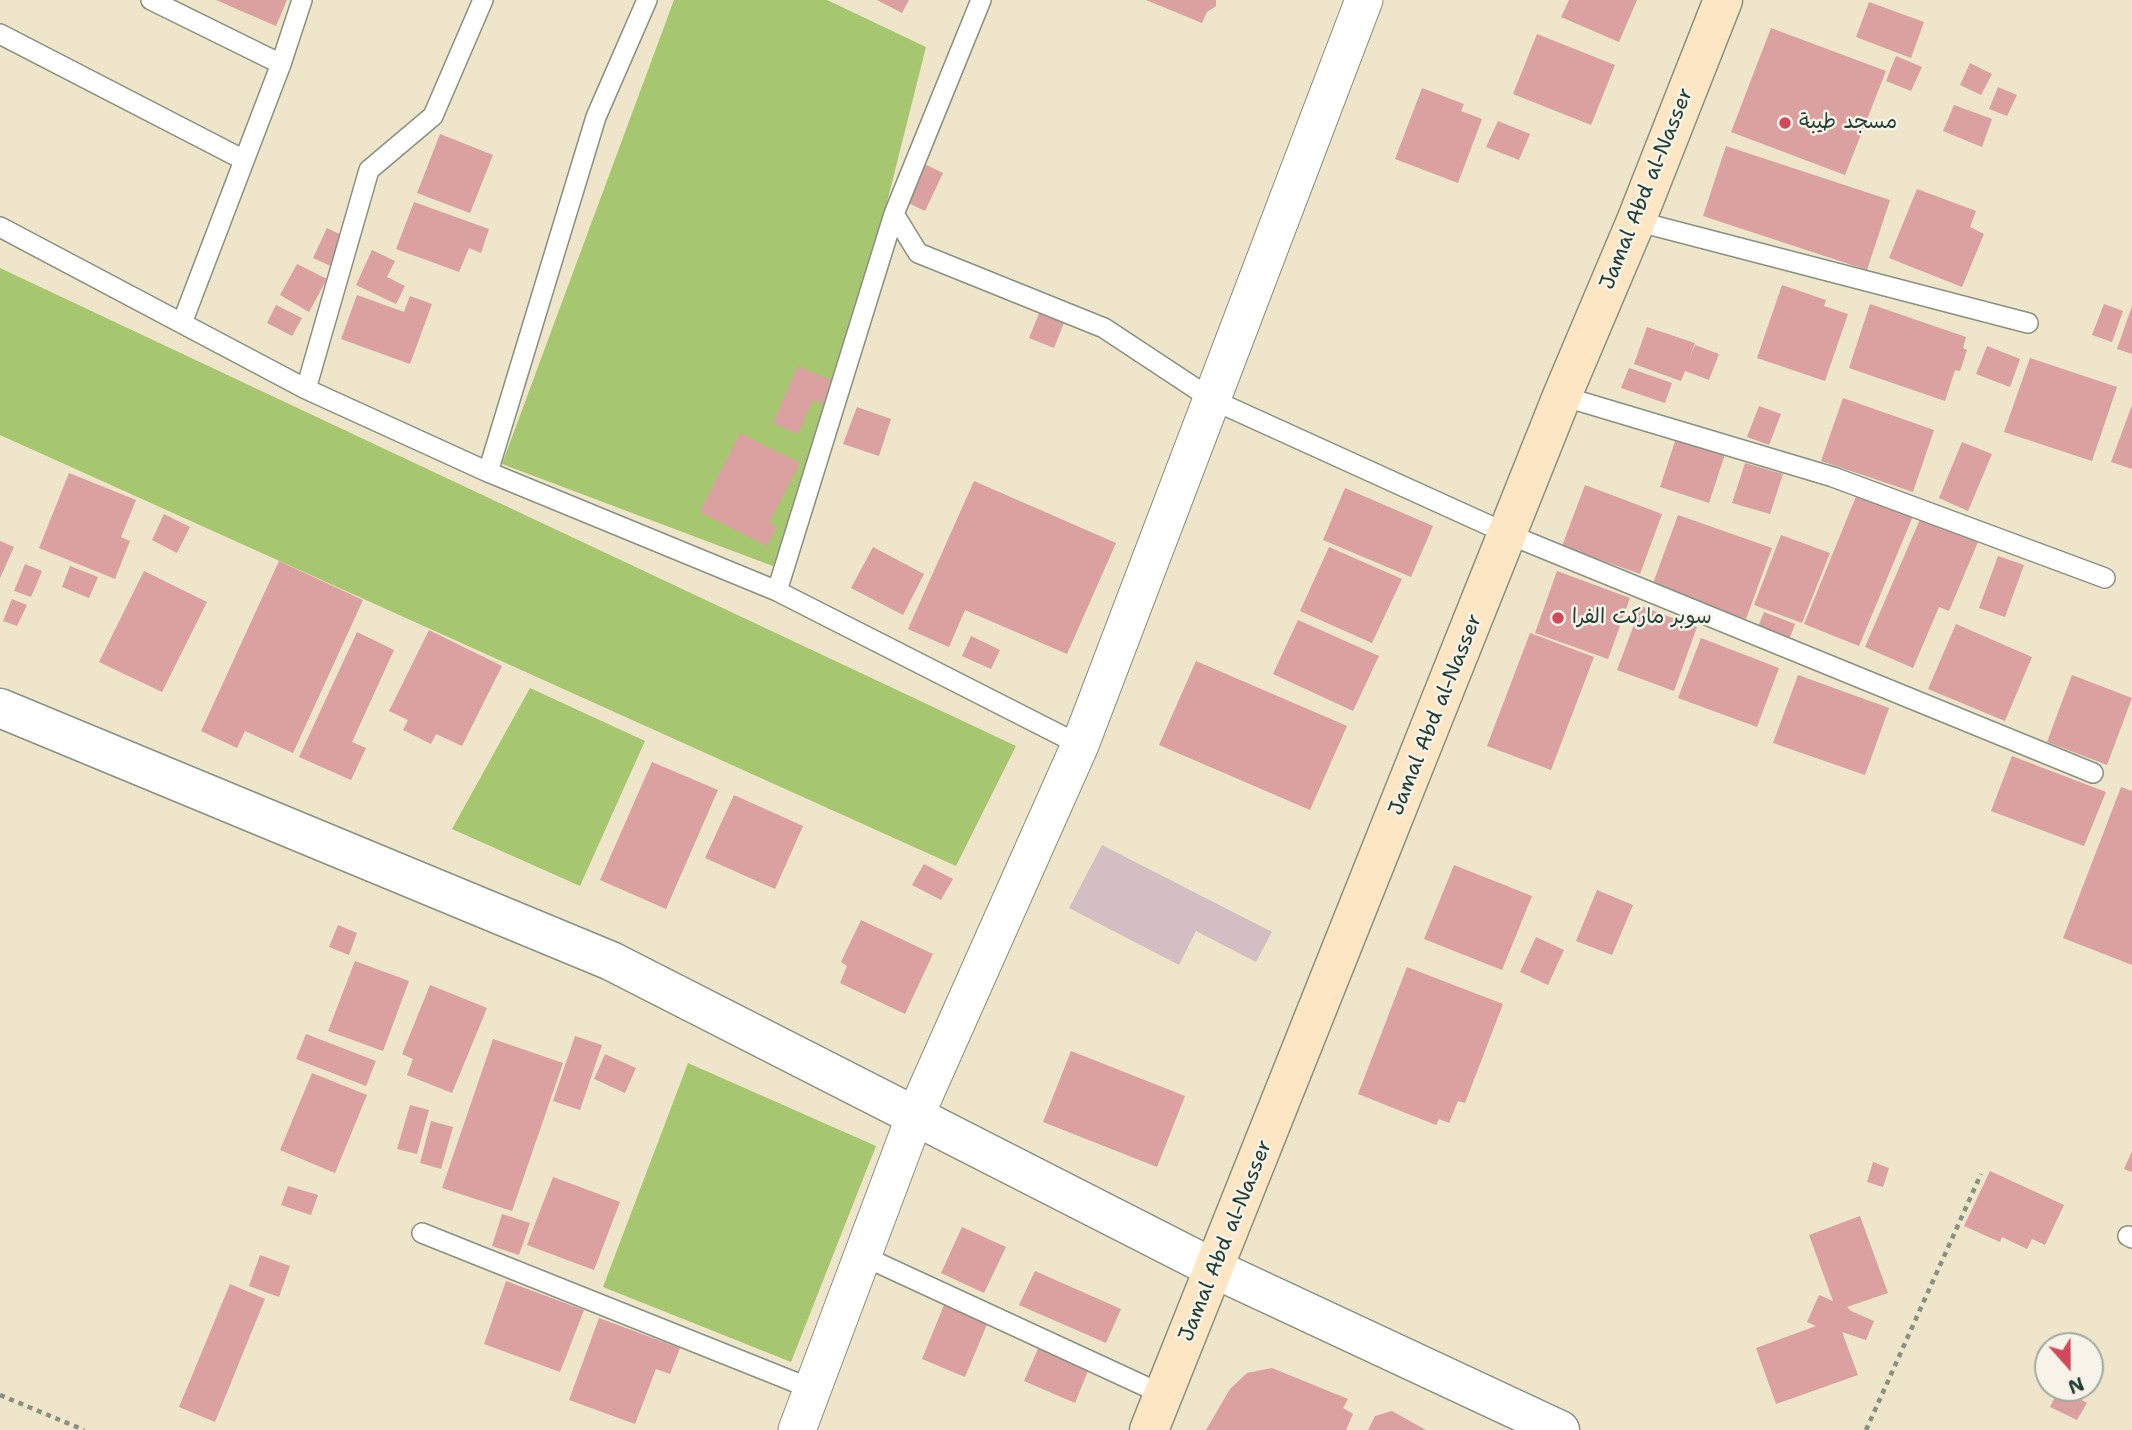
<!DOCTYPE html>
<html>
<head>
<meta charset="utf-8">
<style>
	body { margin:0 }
	#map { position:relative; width:2132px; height:1430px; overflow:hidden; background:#efe5ca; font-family:"Shantell Sans",sans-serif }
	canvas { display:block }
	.north { position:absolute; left:2034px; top:1332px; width:70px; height:70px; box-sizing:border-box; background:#f7f3e8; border:2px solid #a1aaa0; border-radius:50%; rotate:159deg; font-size:19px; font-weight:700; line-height:28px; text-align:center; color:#1f3d34 }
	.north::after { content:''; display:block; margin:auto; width:24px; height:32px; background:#d1495b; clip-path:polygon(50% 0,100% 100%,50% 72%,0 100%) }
</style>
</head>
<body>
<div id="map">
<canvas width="2132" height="1430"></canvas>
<div class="north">N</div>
</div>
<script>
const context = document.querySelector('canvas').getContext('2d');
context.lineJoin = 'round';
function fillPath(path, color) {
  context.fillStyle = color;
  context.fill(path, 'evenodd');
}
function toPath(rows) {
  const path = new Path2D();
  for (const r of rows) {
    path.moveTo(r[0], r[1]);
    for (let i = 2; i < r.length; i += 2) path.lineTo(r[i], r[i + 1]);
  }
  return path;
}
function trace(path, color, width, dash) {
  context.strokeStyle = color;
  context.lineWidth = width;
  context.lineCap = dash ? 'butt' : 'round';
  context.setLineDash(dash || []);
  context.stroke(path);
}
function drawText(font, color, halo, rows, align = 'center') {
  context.font = font + ' "Shantell Sans","Playpen Sans Arabic",sans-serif';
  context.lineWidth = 5;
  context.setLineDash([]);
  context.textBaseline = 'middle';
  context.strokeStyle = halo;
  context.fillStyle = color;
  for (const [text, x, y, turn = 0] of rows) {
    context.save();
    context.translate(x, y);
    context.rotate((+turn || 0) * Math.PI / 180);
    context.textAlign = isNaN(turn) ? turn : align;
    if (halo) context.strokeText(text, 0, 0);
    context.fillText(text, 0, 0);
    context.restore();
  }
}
fillPath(toPath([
	[1102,845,1272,932,1256,962,1196,931,1179,965,1069,908]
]), '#d2bec3');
fillPath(toPath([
	[674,0,827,0,926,47,860,310,778,568,502,464],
	[0,268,1016,746,956,866,0,435],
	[530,688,645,741,580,886,452,829],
	[688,1063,876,1146,791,1362,603,1287]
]), '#a6c770');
fillPath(toPath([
	[216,0,287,0,276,26],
	[877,0,909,0,902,13],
	[1146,0,1216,0,1216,6,1207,12,1202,23],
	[1569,0,1637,0,1619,42,1561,17],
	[1869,2,1924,22,1911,58,1856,37],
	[1771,28,1886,71,1845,175,1731,132],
	[1537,34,1615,65,1591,125,1513,94],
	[1896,56,1922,67,1911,91,1886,81],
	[1970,63,1992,74,1981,95,1960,85],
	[1998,87,2017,95,2007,116,1989,109],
	[1422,88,1464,104,1461,111,1482,119,1458,183,1395,159],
	[1954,105,1992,119,1982,147,1943,131],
	[1498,121,1530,134,1519,160,1486,147],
	[440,134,493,155,470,213,417,193],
	[1726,146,1890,200,1867,270,1703,216],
	[918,161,943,173,925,211,900,199],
	[1917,189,1976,211,1970,227,1984,234,1962,287,1889,258],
	[414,202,489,229,481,253,469,248,459,272,396,249],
	[327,228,346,237,333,267,313,258],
	[372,250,395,261,387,277,405,286,396,304,356,285],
	[297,264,327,279,309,312,280,295],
	[1782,285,1826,300,1824,306,1848,314,1825,381,1757,358],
	[357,295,404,312,410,296,432,304,410,364,341,339],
	[1870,304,1966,337,1963,348,1967,350,1960,371,1955,370,1945,401,1849,368],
	[2104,304,2123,311,2112,342,2092,335],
	[276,305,302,318,292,336,267,323],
	[2132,306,2132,354,2117,349],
	[1040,311,1065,320,1054,348,1029,338],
	[1647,327,1695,343,1689,359,1695,345,1719,354,1709,380,1685,371,1681,381,1634,364],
	[1987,346,2020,359,2010,387,1976,374],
	[2030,358,2117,387,2092,461,2004,432],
	[798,366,833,381,823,404,813,400,798,434,773,423],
	[1629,368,1672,383,1665,403,1621,388],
	[1843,398,1934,430,1913,492,1821,461],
	[2132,405,2132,469,2111,462],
	[1759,406,1781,414,1769,445,1747,437],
	[857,407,891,419,879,456,843,444],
	[740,433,800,463,769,523,777,527,767,546,700,512],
	[1677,435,1726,451,1709,503,1660,487],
	[1962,442,1992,454,1968,511,1939,498],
	[1745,463,1783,474,1770,514,1732,503],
	[69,473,136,500,121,537,130,541,115,579,39,548],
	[974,481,1116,543,1067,654,965,610,949,647,908,629],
	[1585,485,1662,514,1640,574,1562,546],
	[1345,488,1433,526,1411,577,1323,540],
	[1857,494,1913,516,1859,646,1804,624],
	[164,514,190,527,177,553,152,540],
	[1678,515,1772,548,1746,619,1652,586],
	[1921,517,1978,542,1949,611,1939,607,1913,668,1865,647],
	[1781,535,1830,553,1802,623,1754,605],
	[0,541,14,547,0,578],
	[873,547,924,574,903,615,851,588],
	[1329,547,1402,579,1372,643,1300,611],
	[1998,556,2024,565,2005,617,1979,608],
	[279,561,363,600,293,753,245,731,237,748,201,731],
	[25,564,42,571,31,597,14,591],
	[70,566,98,577,89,598,62,587],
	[144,571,207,602,162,692,99,662],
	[1557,571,1630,598,1608,659,1535,633],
	[12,599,27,605,17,626,3,621],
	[1641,606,1697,627,1674,691,1617,670],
	[1764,612,1795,624,1787,646,1755,634],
	[1298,620,1379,656,1353,711,1273,674],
	[1956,624,2032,657,2005,721,1928,689],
	[429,630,502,666,462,746,436,734,431,744,403,730,408,720,389,711],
	[357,632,394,650,352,742,366,748,351,780,299,757],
	[1530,633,1594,657,1551,770,1487,746],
	[971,636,1000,650,991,669,962,656],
	[1701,638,1779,668,1757,727,1678,698],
	[1196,661,1347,726,1310,810,1159,745],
	[1798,675,1889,708,1865,775,1773,743],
	[2072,675,2132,698,2107,765,2047,742],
	[2012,756,2106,792,2084,846,1991,811],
	[652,762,718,790,666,909,600,880],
	[2121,787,2132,791,2132,965,2063,938],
	[734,795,803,826,775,889,705,858],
	[924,864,953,879,941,900,912,885],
	[1454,865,1532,896,1502,970,1424,939],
	[1597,890,1633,905,1612,955,1576,941],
	[861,920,933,954,905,1014,840,983,847,966,841,962],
	[338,925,357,933,349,955,329,947],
	[1536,937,1564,950,1548,985,1520,972],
	[355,961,409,981,383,1051,328,1031],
	[1407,967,1503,1004,1465,1103,1458,1101,1449,1123,1439,1119,1436,1125,1358,1094],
	[430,985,487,1008,452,1093,407,1075,413,1059,402,1054],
	[306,1034,376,1061,366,1086,296,1059],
	[575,1036,602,1045,580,1110,553,1101],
	[493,1039,563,1063,512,1211,442,1188],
	[1071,1051,1185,1096,1157,1167,1043,1122],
	[605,1054,636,1068,625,1093,594,1079],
	[312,1073,367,1095,335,1173,280,1150],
	[410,1105,429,1110,417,1154,397,1149],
	[431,1121,453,1127,441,1169,420,1163],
	[2132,1151,2132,1172,2124,1169],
	[1873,1162,1889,1168,1883,1187,1867,1182],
	[1990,1171,2064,1205,2045,1245,2032,1239,2027,1249,2002,1237,2000,1242,1964,1226],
	[553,1177,620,1202,594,1270,527,1245],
	[288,1186,318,1195,311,1215,281,1205],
	[502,1214,530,1223,519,1255,492,1246],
	[1860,1216,1888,1293,1847,1307,1851,1311,1874,1321,1866,1340,1842,1332,1858,1375,1776,1404,1756,1348,1816,1326,1807,1322,1819,1295,1833,1301,1809,1235],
	[962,1227,1006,1247,984,1293,941,1273],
	[260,1255,290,1266,279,1297,249,1286],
	[1035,1271,1121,1309,1106,1343,1019,1305],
	[506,1281,584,1310,560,1372,484,1344],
	[230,1284,265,1299,215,1422,179,1407],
	[944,1305,988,1322,965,1377,922,1359],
	[599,1318,680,1348,670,1374,656,1369,635,1424,569,1400],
	[1040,1344,1090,1366,1075,1403,1024,1381],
	[1272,1368,1348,1399,1343,1408,1353,1414,1346,1430,1206,1430,1230,1389,1247,1373],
	[2059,1388,2087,1403,2077,1420,2050,1407],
	[1392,1411,1426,1430,1368,1430,1375,1416]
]), '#daa1a0');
const service = toPath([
	[151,0,281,64],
	[0,34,244,160],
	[894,214,981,0],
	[1636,221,2028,323],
	[0,227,306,389,488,472,777,591,1080,745],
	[182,323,281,64,302,0],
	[306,389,369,170,433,116,483,0],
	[1562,396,1833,477,2105,578],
	[488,472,596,117,647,0],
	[777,591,894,214,918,253,1104,328,1213,400,1508,534,2093,773],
	[422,1233,812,1389],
	[2128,1236,2132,1238],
	[863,1256,1164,1395]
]);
const minor = toPath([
	[797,1430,915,1116,1080,745,1364,0]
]);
const tertiary = toPath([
	[0,708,611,961,1215,1269,1560,1430]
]);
const secondary = toPath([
	[1149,1430,1562,396,1636,221,1723,0]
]);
trace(service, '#87917f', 22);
trace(minor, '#87917f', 39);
trace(tertiary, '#87917f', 41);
trace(secondary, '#87917f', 41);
trace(toPath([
	[0,1395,84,1430],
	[1866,1430,1981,1174]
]), '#87917f', 4.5, [5, 5]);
trace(service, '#fff', 19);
trace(minor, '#fff', 37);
trace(tertiary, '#fff', 38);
trace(secondary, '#fce6c4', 38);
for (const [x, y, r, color] of [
	[1785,123,7,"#d1495b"],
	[1558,618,7,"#d1495b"]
]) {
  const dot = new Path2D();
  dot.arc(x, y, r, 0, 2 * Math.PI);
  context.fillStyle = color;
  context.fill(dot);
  trace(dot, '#f7f3e8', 2.5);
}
drawText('21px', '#1f3d34', '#f7f3e8', [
	["مسجد طيبة",1799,123],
	["سوبر ماركت الفرا",1572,618]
], 'left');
drawText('21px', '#1f3d34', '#f7f3e8', [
	["Jamal Abd al-Nasser",1647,189,-68],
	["Jamal Abd al-Nasser",1436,715,-68],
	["Jamal Abd al-Nasser",1226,1241,-68]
]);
</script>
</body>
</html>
